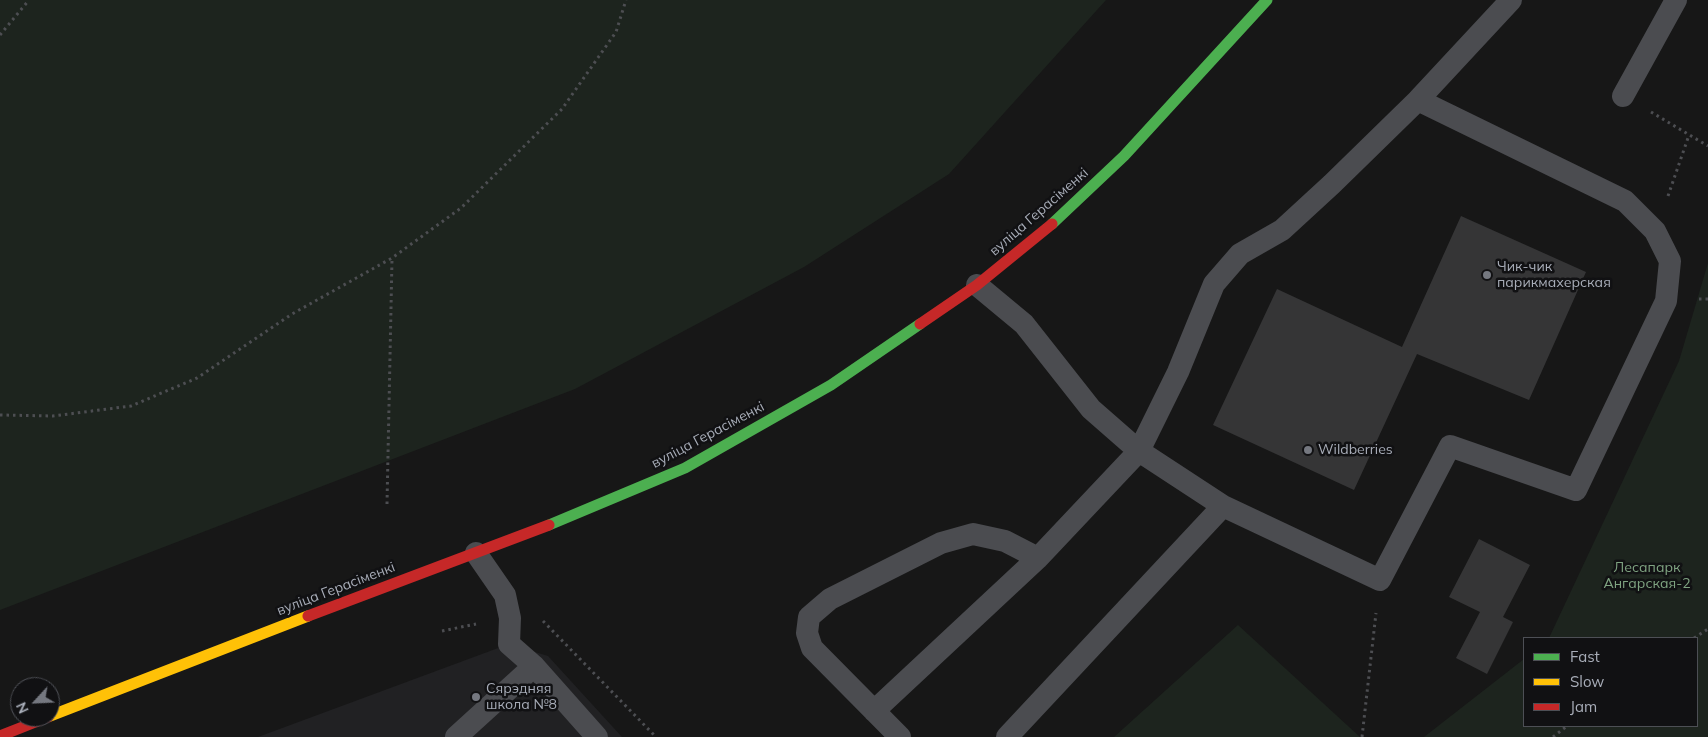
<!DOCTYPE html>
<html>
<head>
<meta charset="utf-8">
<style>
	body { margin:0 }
	#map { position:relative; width:1708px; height:737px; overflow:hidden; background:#171717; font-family:Mulish,sans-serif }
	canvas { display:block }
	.legend { position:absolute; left:1523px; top:637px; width:175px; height:90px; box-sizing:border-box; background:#111113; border:1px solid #4d4f55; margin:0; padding:6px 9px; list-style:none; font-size:15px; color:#a8adb8 }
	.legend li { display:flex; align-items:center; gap:10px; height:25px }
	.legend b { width:25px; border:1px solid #4d4f55 }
	.north { position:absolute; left:10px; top:677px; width:50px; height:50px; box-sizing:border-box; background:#111113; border:1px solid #4d4f55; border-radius:50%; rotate:245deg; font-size:14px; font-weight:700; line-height:20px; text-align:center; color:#a8adb8 }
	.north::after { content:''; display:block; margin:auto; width:18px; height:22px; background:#757880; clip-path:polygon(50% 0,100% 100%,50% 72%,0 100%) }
</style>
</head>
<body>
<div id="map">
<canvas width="1708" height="737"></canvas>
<ul class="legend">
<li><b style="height:6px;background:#4caf50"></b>Fast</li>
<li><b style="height:6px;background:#ffc107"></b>Slow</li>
<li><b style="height:6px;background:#c62828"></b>Jam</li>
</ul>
<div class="north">N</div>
</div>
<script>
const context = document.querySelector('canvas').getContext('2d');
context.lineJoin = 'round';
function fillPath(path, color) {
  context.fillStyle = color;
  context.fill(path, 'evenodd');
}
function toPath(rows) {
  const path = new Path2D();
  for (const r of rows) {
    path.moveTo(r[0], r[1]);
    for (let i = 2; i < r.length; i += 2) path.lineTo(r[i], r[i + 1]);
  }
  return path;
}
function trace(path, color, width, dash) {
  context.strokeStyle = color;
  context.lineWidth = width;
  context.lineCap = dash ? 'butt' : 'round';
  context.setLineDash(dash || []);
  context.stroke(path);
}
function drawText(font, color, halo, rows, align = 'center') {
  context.font = font + ' Mulish,sans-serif';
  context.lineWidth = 5;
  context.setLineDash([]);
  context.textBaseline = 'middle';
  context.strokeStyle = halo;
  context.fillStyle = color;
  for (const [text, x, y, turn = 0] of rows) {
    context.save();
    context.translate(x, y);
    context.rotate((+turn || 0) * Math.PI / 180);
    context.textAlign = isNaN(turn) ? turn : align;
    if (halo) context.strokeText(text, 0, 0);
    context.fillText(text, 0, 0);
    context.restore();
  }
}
fillPath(toPath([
	[509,644,548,656,622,737,258,737]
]), '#212123');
fillPath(toPath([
	[0,0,1106,0,949,174,804,267,575,389,0,610],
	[1708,263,1708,737,1424,737,1524,659,1524,726,1697,726,1697,638,1549,638,1679,361],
	[1238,625,1360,737,1114,737]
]), '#1d241e');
fillPath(toPath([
	[1461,216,1586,272,1529,400,1417,354,1354,490,1213,425,1277,289,1402,347],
	[1479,539,1530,565,1503,617,1513,622,1487,674,1456,658,1480,612,1449,597]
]), '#353536');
trace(toPath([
	[0,35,29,0],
	[1651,112,1708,146],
	[1668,196,1689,135],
	[1699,299,1708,299],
	[0,415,53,416,131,406,197,378,292,314,392,258,461,208,562,109,616,32,626,0],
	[387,504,392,259],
	[543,621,656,737],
	[442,631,476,624],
	[1694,638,1708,629],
	[1362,737,1376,613],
	[1553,737,1567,726]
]), '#4d4e52', 3, [2.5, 4]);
trace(toPath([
	[1623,96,1676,0],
	[1418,100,1511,0],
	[476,553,505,595,510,618,509,644,534,666,597,737],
	[874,711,1038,558,1139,451,1178,372,1214,284,1240,254,1282,230,1332,184,1418,100,1625,201,1655,231,1670,261,1666,301,1576,490,1450,446,1380,580,1223,506,1139,451,1091,409,1024,324,977,285],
	[456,737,534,666],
	[900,737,812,648,807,633,809,617,830,599,941,543,973,534,1005,541,1038,558],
	[1007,737,1223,506]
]), '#4b4c50', 22);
trace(toPath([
	[1052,224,1124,156,1267,0],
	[549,525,685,468,831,385,920,324]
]), '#4caf50', 11);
trace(toPath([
	[50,716,308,616]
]), '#ffc107', 11);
trace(toPath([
	[920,324,977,285,1052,224],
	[308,616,549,525],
	[0,736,48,717]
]), '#c62828', 11);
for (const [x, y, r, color] of [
	[1487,275,5,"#757880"],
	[1308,450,5,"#757880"],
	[476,697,5,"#757880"]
]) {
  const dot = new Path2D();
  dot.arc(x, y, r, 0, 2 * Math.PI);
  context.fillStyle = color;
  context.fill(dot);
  trace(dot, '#111113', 2);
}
drawText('14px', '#a8adb8', '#111113', [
	["вуліца Герасіменкі",1039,212,-41],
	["вуліца Герасіменкі",708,435,-28],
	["вуліца Герасіменкі",336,589,-21]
]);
drawText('14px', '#a8adb8', '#111113', [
	["Чик-чик",1497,267],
	["парикмахерская",1497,283],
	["Wildberries",1318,450],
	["Сярэдняя",486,689],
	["школа №8",486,705]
], 'left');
drawText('14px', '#7fa381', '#111113', [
	["Лесапарк",1647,568],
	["Ангарская-2",1647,584]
]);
</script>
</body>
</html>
